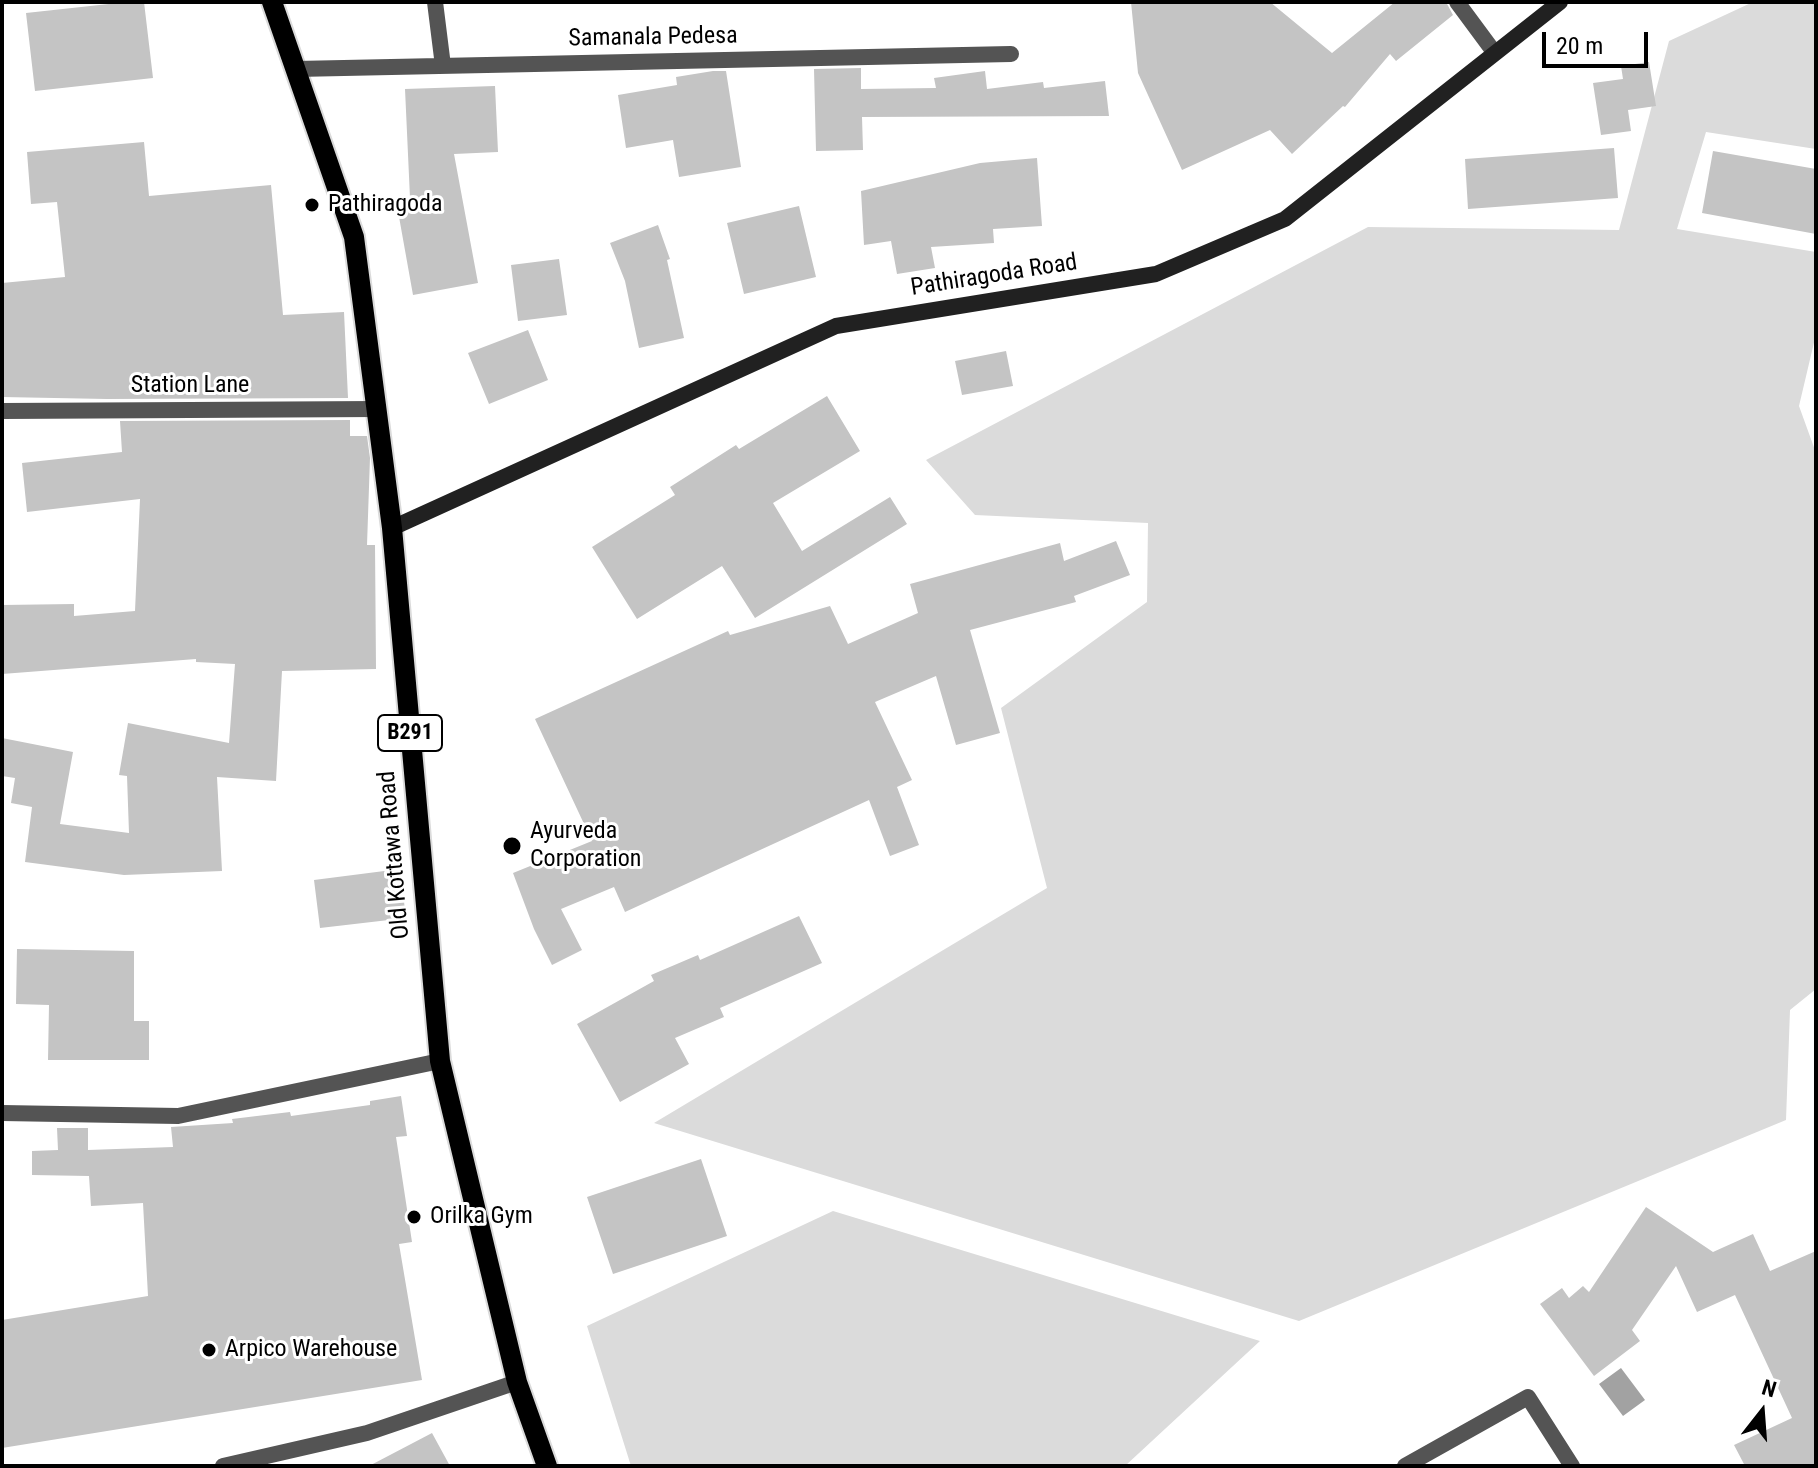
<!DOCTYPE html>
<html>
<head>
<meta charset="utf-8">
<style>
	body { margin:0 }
	#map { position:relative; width:1818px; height:1468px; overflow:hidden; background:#fff; font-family:"Roboto Condensed",sans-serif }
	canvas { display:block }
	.frame { position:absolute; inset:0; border:4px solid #000; pointer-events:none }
	.north { position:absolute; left:1722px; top:1372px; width:80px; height:80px; -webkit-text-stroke:6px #fff; paint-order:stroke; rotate:17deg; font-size:22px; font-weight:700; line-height:32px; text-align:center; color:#000 }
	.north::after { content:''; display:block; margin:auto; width:28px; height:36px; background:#000; clip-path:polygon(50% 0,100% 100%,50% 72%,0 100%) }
	.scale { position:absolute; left:1542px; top:32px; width:106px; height:36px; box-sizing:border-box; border:4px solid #000; border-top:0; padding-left:10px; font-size:24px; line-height:28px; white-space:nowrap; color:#000; -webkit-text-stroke:6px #fff; paint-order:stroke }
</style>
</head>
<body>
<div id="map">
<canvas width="1818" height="1468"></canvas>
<div class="frame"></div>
<div class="north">N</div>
<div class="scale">20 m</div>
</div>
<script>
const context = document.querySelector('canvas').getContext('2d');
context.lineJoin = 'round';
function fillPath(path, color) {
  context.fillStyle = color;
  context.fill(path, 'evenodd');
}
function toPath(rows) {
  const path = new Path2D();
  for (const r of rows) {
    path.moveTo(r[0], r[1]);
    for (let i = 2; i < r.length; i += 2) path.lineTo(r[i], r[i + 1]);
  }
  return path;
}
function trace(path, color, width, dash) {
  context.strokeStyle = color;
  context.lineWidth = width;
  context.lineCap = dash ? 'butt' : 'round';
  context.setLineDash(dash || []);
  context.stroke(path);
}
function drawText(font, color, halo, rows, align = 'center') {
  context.font = font + ' "Roboto Condensed",sans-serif';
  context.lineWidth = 6;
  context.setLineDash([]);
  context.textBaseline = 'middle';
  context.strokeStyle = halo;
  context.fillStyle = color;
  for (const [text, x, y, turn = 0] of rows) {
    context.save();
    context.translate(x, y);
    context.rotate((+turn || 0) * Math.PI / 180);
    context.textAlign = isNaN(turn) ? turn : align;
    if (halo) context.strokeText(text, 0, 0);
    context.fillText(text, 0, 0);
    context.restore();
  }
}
fillPath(toPath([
	[1753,2,1816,2,1816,149,1706,132,1677,229,1816,252,1816,334,1799,406,1816,453,1816,989,1790,1010,1786,1120,1299,1321,654,1123,1047,888,1001,708,1147,602,1148,523,975,515,926,460,1368,227,1619,230,1669,41],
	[833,1211,1260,1341,1125,1466,631,1466,587,1326]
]), '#dbdbdb');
fillPath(toPath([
	[1621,1368,1645,1400,1623,1416,1599,1384]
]), '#a2a2a2');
fillPath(toPath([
	[127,2,144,2,153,78,35,91,26,13],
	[1131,2,1270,2,1332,53,1395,2,1446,2,1453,15,1396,61,1390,54,1345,107,1343,106,1292,154,1270,130,1182,170,1138,73],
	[1649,62,1656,106,1628,110,1631,131,1601,135,1593,83,1623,79,1621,66],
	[861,68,861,89,936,88,934,78,985,71,987,89,1043,82,1044,88,1105,81,1109,116,862,117,863,150,816,151,814,69],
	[713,71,726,71,741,167,679,177,673,140,626,148,618,95,677,85,676,77],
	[495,86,498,152,454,154,478,283,413,295,396,200,410,198,405,89],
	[144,142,149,196,271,185,283,315,344,312,348,398,107,399,2,397,2,283,65,277,57,202,31,204,27,152],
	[1614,148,1618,198,1468,209,1465,159],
	[1713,151,1816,169,1816,234,1702,213],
	[1037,158,1042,226,993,229,994,243,931,247,935,268,897,274,891,241,864,245,861,191,980,163],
	[799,206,816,277,744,294,727,223],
	[658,225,670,259,667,260,684,338,639,348,625,281,610,243],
	[559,259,567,315,518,321,511,265],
	[528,330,548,380,489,404,468,353],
	[1006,351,1013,386,962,395,955,361],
	[827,396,860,451,773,503,802,551,890,497,907,524,755,618,722,566,637,619,592,547,675,495,670,487,736,445,739,449],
	[350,420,350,436,367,436,370,458,367,545,375,545,376,669,282,671,276,781,217,777,222,871,124,875,25,862,32,807,11,803,15,778,2,776,2,738,73,752,60,824,129,833,127,776,119,775,128,723,229,743,235,664,196,662,196,659,2,674,2,605,74,604,74,616,135,611,140,499,27,512,22,463,122,452,120,421],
	[1116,541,1130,575,1074,596,1076,602,970,630,1000,733,956,745,936,676,875,702,912,780,897,787,919,845,890,856,869,800,625,912,614,887,561,909,582,950,552,965,534,929,513,873,592,841,535,719,728,631,730,635,830,606,848,644,918,613,910,584,1060,543,1064,561],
	[400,869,406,918,320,928,314,880],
	[799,916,822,963,720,1008,724,1017,675,1038,689,1064,620,1102,577,1024,654,981,651,975,698,955,700,960],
	[17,949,134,951,134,1021,149,1021,149,1060,48,1060,49,1005,16,1004],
	[401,1096,407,1136,396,1137,412,1242,399,1244,422,1380,2,1448,2,1320,148,1296,143,1203,91,1206,89,1176,32,1175,32,1151,58,1150,57,1128,88,1128,88,1150,173,1147,171,1127,233,1123,232,1119,290,1112,291,1116,370,1105,370,1101],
	[701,1159,727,1236,613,1274,587,1197],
	[1646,1207,1713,1252,1753,1234,1770,1271,1816,1251,1816,1466,1745,1466,1734,1445,1792,1418,1735,1295,1697,1312,1676,1266,1632,1330,1640,1341,1594,1376,1540,1304,1562,1288,1569,1298,1583,1286,1589,1292],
	[432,1433,450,1466,369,1466]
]), '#c4c4c4');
const primary = toPath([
	[272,2,354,237,392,528,440,1061,517,1382,547,1466]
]);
trace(primary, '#dbdbdb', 24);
trace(toPath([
	[435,2,443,66],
	[1457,2,1494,52],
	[296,69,1011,54],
	[2,411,378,409],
	[2,1113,178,1116,440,1061],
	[223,1466,367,1433,517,1382],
	[1405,1466,1528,1397,1572,1466]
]), '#545454', 16);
trace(toPath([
	[392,528,836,326,1156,274,1285,219,1560,2]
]), '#212121', 16);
trace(primary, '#000', 20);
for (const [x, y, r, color] of [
	[312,205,8,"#000"],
	[512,846,10,"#000"],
	[414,1217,8,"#000"],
	[209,1350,8,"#000"]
]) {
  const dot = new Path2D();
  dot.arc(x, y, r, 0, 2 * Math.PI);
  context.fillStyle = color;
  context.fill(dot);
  trace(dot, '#fff', 3);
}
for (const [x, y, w] of [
	[410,733,64]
]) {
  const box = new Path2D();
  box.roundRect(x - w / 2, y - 18, w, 36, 6);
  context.fillStyle = '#fff';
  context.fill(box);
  trace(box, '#000', 2);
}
drawText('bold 22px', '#000', null, [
	["B291",410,733]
]);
drawText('24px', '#000', '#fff', [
	["Samanala Pedesa",653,38,-1],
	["Pathiragoda Road",994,276,-9],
	["Station Lane",190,386],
	["Old Kottawa Road",395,855,-95]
]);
drawText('24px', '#000', '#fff', [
	["Pathiragoda",328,205],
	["Ayurveda",530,832],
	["Corporation",530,860],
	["Orilka Gym",430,1217],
	["Arpico Warehouse",225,1350]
], 'left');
</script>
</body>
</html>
